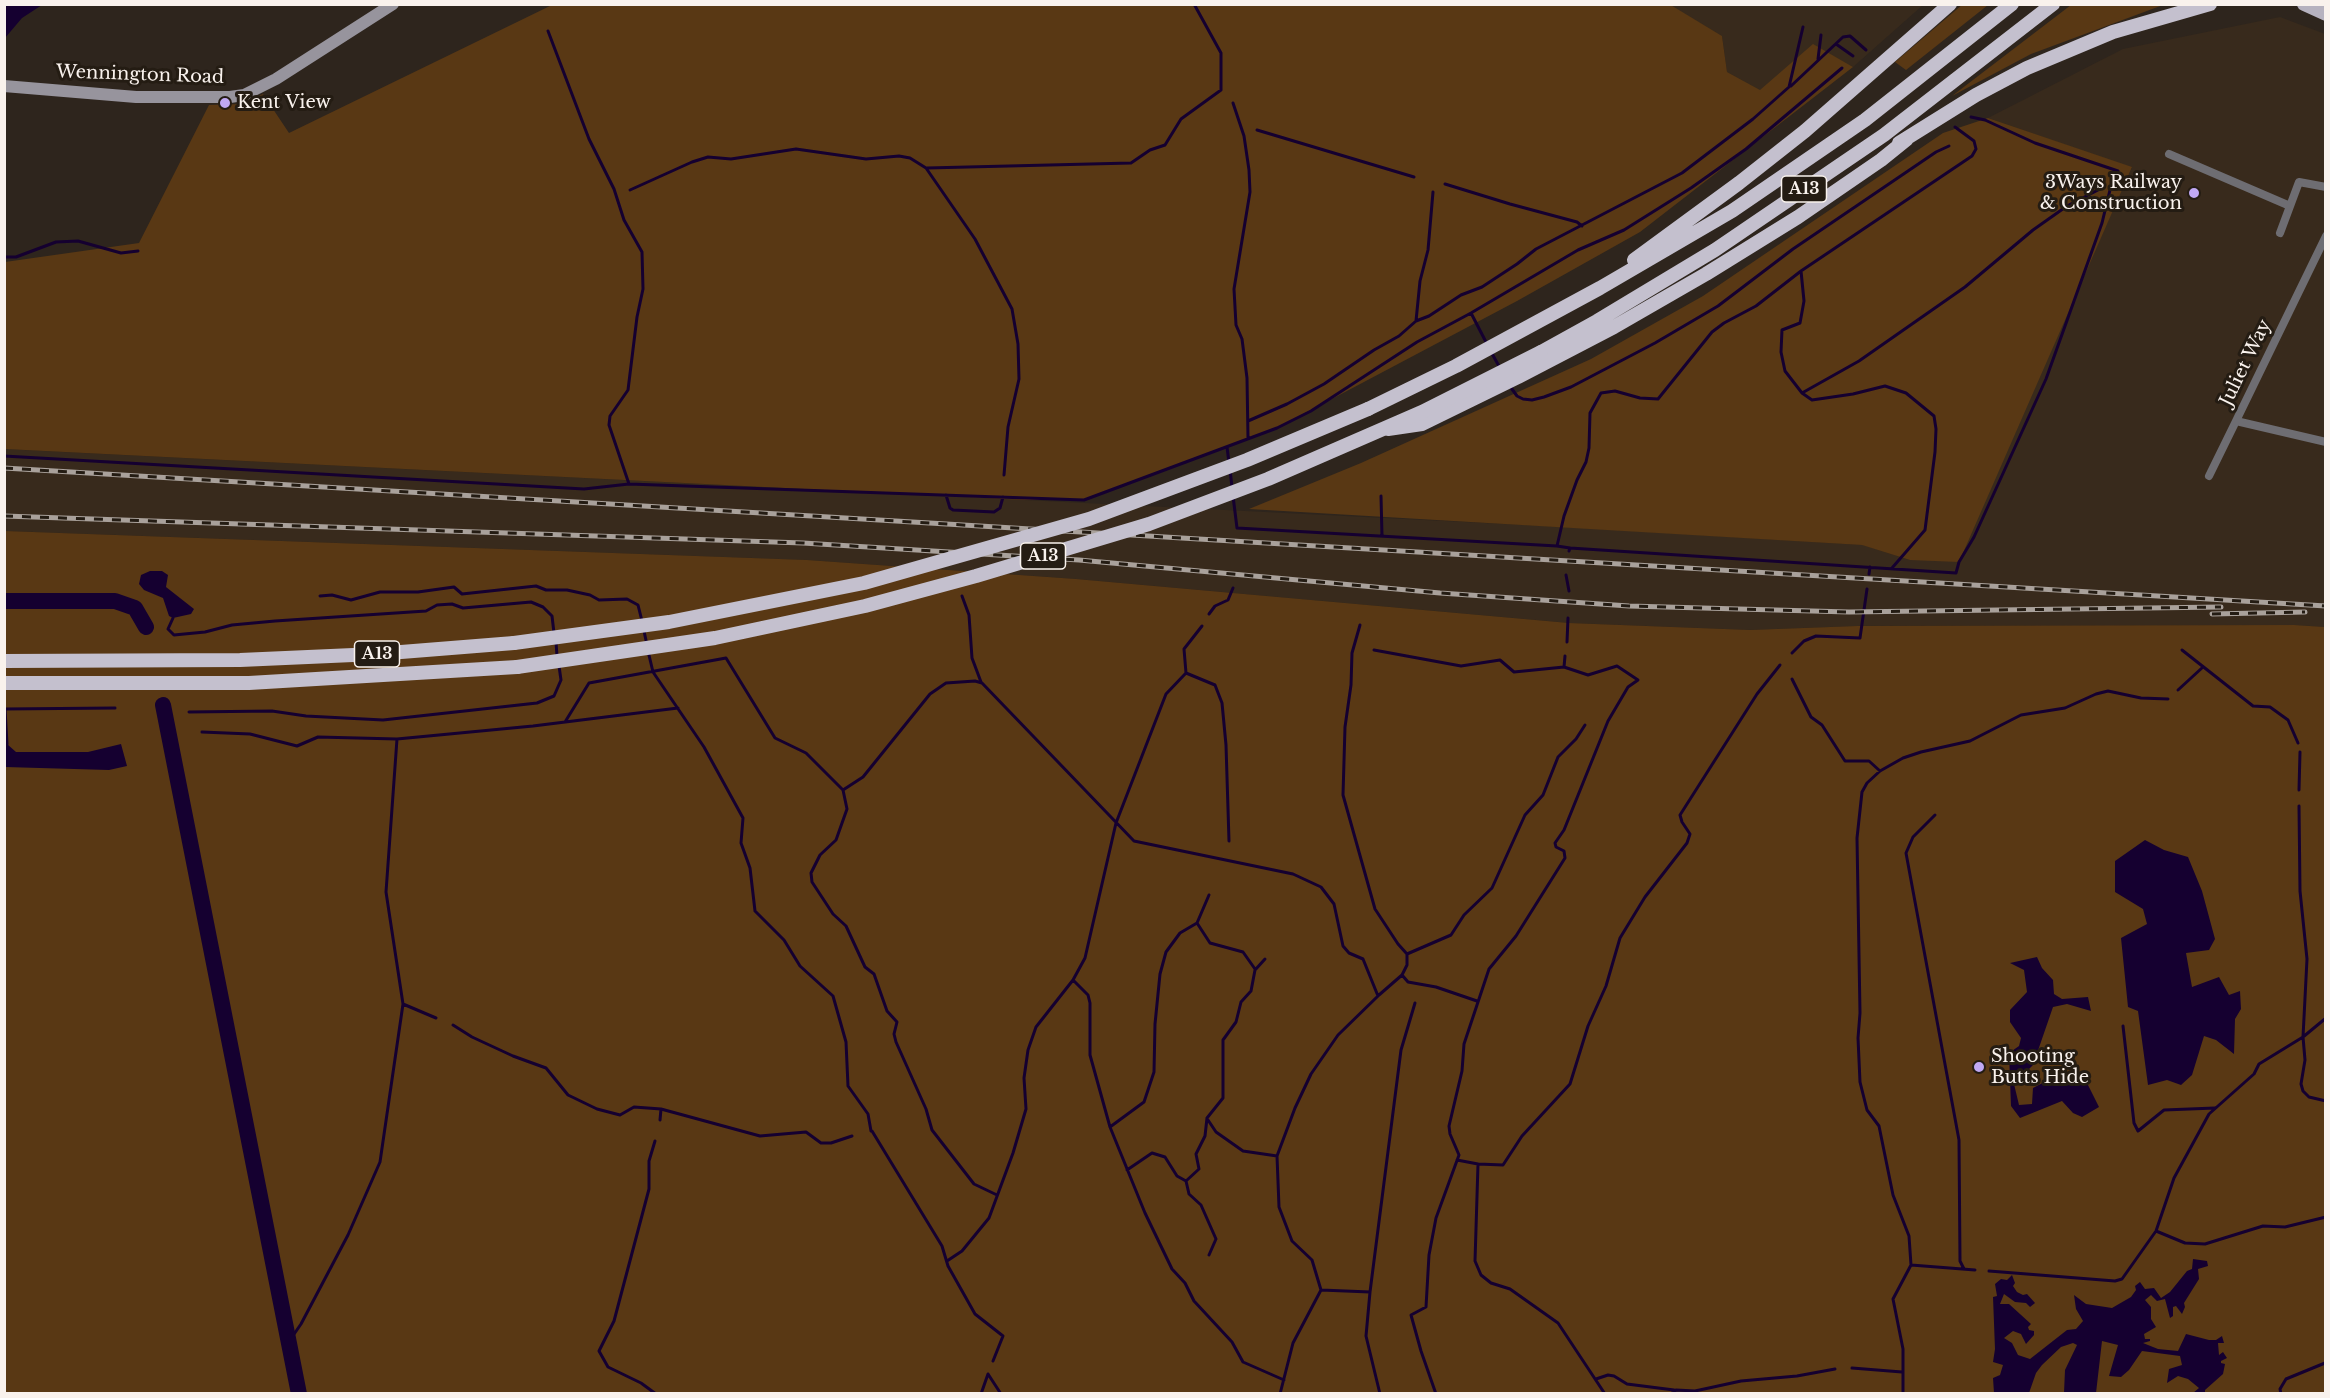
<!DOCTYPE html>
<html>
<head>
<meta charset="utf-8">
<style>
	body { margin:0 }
	#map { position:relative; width:2330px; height:1398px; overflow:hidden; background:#2e251d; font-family:"Libre Baskerville",serif }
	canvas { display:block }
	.frame { position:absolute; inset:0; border:6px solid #f9f2ed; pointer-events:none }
</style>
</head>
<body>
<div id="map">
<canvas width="2330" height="1398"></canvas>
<div class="frame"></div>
</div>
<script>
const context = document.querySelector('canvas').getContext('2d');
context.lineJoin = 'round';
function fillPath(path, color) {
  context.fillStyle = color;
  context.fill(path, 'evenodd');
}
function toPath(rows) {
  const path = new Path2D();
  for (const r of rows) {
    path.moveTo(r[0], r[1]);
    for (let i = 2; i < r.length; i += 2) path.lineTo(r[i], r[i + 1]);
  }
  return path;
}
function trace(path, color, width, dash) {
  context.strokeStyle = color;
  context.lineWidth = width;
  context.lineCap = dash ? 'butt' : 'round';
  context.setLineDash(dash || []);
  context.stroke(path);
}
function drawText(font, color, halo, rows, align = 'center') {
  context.font = font + ' "Libre Baskerville",serif';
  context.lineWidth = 6;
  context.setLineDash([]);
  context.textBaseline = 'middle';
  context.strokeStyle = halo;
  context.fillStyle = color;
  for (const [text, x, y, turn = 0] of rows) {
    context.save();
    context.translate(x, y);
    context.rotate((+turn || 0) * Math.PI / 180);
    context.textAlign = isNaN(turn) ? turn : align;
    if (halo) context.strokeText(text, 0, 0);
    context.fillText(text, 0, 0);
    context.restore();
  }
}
fillPath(toPath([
	[1669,5,1923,5,1853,67,1813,45,1761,91,1727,72,1722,36],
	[2280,17,2325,34,2325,627,2294,625,1857,626,1750,630,1569,623,1076,579,807,560,5,531,4,449,1585,528,1863,545,1910,560,2132,168,1988,118,2123,49]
]), '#382a1c');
fillPath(toPath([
	[1669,4,1722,36,1727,72,1760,90,1813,44,1853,67,1640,232,1517,301,1277,428,1084,500,1024,500,5,449,5,262,139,243,209,105,242,104,263,94,289,133,552,5],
	[1963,4,1988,5,1906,70,1895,62],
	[2071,5,2163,5,2031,54,1952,96],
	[1988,118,2132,167,1959,562,1910,560,1862,545,1249,509,1361,463,1591,359,1703,296,1943,133],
	[5,531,807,560,1076,579,1569,623,1750,630,1857,626,2294,625,2325,627,2325,1393,5,1394]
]), '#593814');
fillPath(toPath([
	[5,5,5,4,42,5,22,18,5,38],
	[150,571,162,571,168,575,166,587,194,609,191,614,173,618,169,616,163,598,144,590,139,584,141,575],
	[7,744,16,752,88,752,121,744,127,766,109,770,5,767,5,747],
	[2145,840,2164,850,2188,857,2202,891,2215,939,2209,950,2186,953,2192,987,2219,977,2229,995,2240,991,2241,1009,2235,1019,2234,1054,2216,1040,2204,1036,2192,1075,2181,1085,2167,1080,2148,1085,2138,1011,2128,1007,2121,938,2147,924,2143,909,2115,892,2115,861],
	[2037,957,2042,968,2053,980,2054,994,2062,999,2088,997,2091,1011,2067,1004,2053,1007,2033,1065,2014,1084,2019,1105,2032,1104,2033,1088,2052,1078,2065,1081,2086,1081,2099,1107,2082,1117,2073,1113,2062,1101,2020,1118,2011,1106,2009,1053,2019,1046,2021,1038,2010,1022,2010,1010,2027,992,2024,970,2010,963],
	[2193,1259,2207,1261,2208,1266,2198,1269,2199,1279,2184,1303,2185,1307,2182,1314,2176,1306,2173,1307,2173,1316,2170,1318,2165,1299,2157,1301,2151,1295,2145,1300,2151,1307,2151,1319,2156,1327,2144,1334,2145,1339,2150,1339,2150,1341,2143,1343,2158,1349,2178,1351,2186,1334,2209,1340,2216,1340,2222,1336,2224,1343,2218,1343,2219,1355,2223,1352,2227,1358,2221,1361,2221,1363,2225,1364,2223,1374,2205,1390,2205,1393,2193,1393,2199,1388,2188,1379,2178,1376,2167,1383,2169,1369,2182,1365,2180,1356,2142,1351,2129,1370,2121,1377,2109,1376,2118,1345,2102,1341,2096,1393,2064,1393,2065,1370,2077,1345,2073,1343,2061,1347,2042,1365,2036,1373,2029,1393,1994,1393,1993,1378,2000,1375,2003,1365,1993,1362,1995,1349,1993,1297,1997,1296,1995,1284,2001,1279,2007,1280,2012,1275,2015,1283,2013,1286,2017,1292,2023,1295,2027,1294,2035,1303,2030,1307,2026,1303,2015,1302,2004,1294,2000,1304,2009,1304,2031,1324,2028,1327,2029,1330,2034,1331,2034,1335,2026,1344,2021,1334,2013,1331,2004,1338,2012,1343,2018,1355,2030,1359,2067,1330,2076,1329,2083,1321,2076,1309,2074,1295,2086,1304,2112,1308,2131,1297,2136,1290,2135,1286,2140,1282,2145,1289,2154,1288,2161,1298,2170,1292,2187,1271,2192,1269]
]), '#150030');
trace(toPath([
	[548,31,589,139,614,189,624,220,642,252,643,289,637,317,628,390,610,416,609,425,629,484],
	[1836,44,1853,56],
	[1818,59,1821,35],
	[1791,86,1843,37,1850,36,1866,50],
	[1233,103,1244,136,1249,170,1250,192,1234,289,1236,325,1242,339,1247,378,1248,438],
	[1257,130,1414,177],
	[927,168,1131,163,1150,150,1165,145,1181,119,1221,90,1221,53,1194,4],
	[1445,184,1510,204,1577,222,1582,226],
	[630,190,692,162,708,157,731,159,796,149,866,159,899,156,910,158,926,168,975,239,1012,309,1018,344,1019,379,1008,427,1004,475],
	[4,257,16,257,56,242,78,241,121,253,138,251],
	[1801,271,1804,301,1800,323,1782,330,1781,352,1785,371,1802,393,1812,400,1853,394,1885,386,1906,393,1934,416,1936,429,1935,452,1925,530,1892,568],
	[1471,313,1487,344],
	[1416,321,1420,281,1428,250,1433,192],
	[1490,350,1500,368],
	[1509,385,1517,396,1523,399,1532,400,1544,397,1571,387,1655,343,1718,306,1793,249,1936,152,1949,146],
	[1802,393,1859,361,1965,287,2033,230,2067,206,2098,190],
	[1248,421,1287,404,1324,384,1374,350,1399,336,1416,321,1429,316,1461,295,1482,287,1517,264,1536,249,1682,173,1753,119,1789,87,1803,27],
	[1227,447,1229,463],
	[4,456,584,489,629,484,1084,500,1277,428,1311,411,1417,342,1471,313,1578,250,1624,230,1691,188,1746,149,1842,68],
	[1230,470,1232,487],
	[946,495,950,508,953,510,994,512,1000,508,1003,497],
	[1233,496,1237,528,1557,546],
	[1381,496,1382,536],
	[1570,548,1956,573,1959,562,1974,537,2046,379,2102,223,2110,190,2118,171,2035,143,1985,120,1971,117],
	[1569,551,1570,548,1557,546,1564,516,1577,480,1586,462,1589,448,1590,413,1601,393,1615,391,1640,398,1658,399,1712,332,1724,323,1756,306,1801,271,1972,156,1976,149,1974,141,1955,127],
	[1869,574,1870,567],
	[1566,575,1569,591],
	[320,596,332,595,351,600,380,592,418,592,454,587,462,594,536,586,546,590,567,590,590,595,599,600,627,599,638,605,642,621],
	[962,596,969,615,972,658,981,682],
	[1209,614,1215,606,1228,600,1233,588],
	[173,618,168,629,174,635,205,632,232,625,275,621,426,611,437,605,452,604,463,608,531,602,543,607,552,616,554,633],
	[1360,625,1352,653,1351,685,1345,727,1343,795,1375,909,1398,944,1407,954,1407,965,1402,975,1379,995],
	[644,631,647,645],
	[556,642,557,656],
	[1567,642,1568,618],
	[1374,650,1461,666,1500,660,1514,672,1564,667,1588,675,1617,666,1638,680,1628,687,1608,721,1564,830,1555,843,1556,847,1564,851,1565,858,1516,936,1489,969,1464,1044,1462,1071,1449,1126,1450,1134,1459,1155,1436,1218,1429,1255,1426,1307,1411,1315,1421,1351,1436,1394],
	[2182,650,2253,706,2270,707,2288,720,2298,743],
	[648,651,653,672,704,747,743,818,741,843,750,868,755,911,784,940,800,966,833,996,846,1042,848,1086,868,1114,871,1131],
	[1792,653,1804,641,1816,636,1860,638,1867,589],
	[1564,667,1565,656],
	[1186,673,1215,685,1222,703,1226,745,1229,841],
	[1792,679,1811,717,1822,725,1845,761,1869,761,1880,771],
	[2178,690,2203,667],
	[4,709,115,708],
	[5,709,7,744],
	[189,712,272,711,306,716,383,720,537,703,554,696,561,680,559,666],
	[565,722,589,683,726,658,775,738,806,753,843,790,847,809,836,840,820,855,811,873,812,882,833,914,846,926,865,967,874,974,887,1011,897,1022,894,1034,896,1042,926,1109,932,1130,974,1184,997,1195],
	[202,732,250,734,297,746,318,737,397,739,533,726,678,708],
	[843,790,863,777,930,694,946,683,975,681,982,683,1134,841,1293,874,1321,887,1334,904,1343,946,1349,953,1363,959,1378,996,1338,1035,1311,1074,1295,1108,1277,1156,1279,1207,1292,1241,1312,1260,1321,1290,1293,1343,1280,1394],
	[2299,790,2300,752],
	[2299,806,2300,891,2307,959,2303,1037,2305,1060,2301,1084,2303,1091,2309,1097,2326,1101],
	[1935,815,1913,837,1906,853,1959,1140,1960,1261,1964,1269],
	[1197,923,1210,943,1243,952,1255,969],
	[1407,954,1451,935,1464,915,1492,888,1525,815,1543,795,1558,757,1576,739,1585,725],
	[1402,975,1408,982,1436,987,1477,1001],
	[1073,980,1088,995,1090,1003,1090,1055,1110,1127,1145,1213,1172,1269,1185,1283,1194,1301,1232,1342,1243,1362,1284,1380],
	[403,1004,436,1018],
	[453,1025,472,1037,513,1056,546,1068,568,1095,597,1109,620,1115,634,1107,661,1109,760,1136,806,1132,821,1143,831,1143,852,1136],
	[2123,1026,2134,1123,2138,1131,2164,1110,2215,1108],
	[660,1120,661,1109],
	[1208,1120,1216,1132,1243,1151,1277,1156],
	[1110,1127,1144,1102,1154,1072,1155,1024,1160,974,1166,952,1180,933,1197,923,1209,895],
	[872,1131,942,1246,948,1266,975,1314,1003,1336,993,1361],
	[655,1141,649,1161,649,1189,614,1321,599,1351,608,1367,641,1383,656,1394],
	[1457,1160,1478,1164],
	[1127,1170,1152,1153,1165,1157,1177,1176,1186,1181,1199,1169,1196,1154,1205,1136,1207,1118,1223,1098,1223,1040,1236,1022,1241,1002,1251,991,1255,970,1265,959],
	[1186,1181,1189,1194,1201,1205,1216,1239,1209,1255],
	[2156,1231,2185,1243,2205,1244,2263,1226,2285,1227,2326,1217],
	[947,1261,962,1251,989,1218,1013,1153,1026,1109,1024,1078,1028,1050,1036,1027,1073,980,1085,958,1116,823,1166,694,1186,673,1184,649,1202,626],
	[1911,1265,1975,1270],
	[1989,1271,2115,1281,2122,1279,2156,1231,2174,1178,2209,1114,2254,1074,2259,1064,2303,1037,2326,1018],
	[1321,1290,1370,1292],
	[290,1340,301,1324,348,1235,380,1162,403,1004,386,892,397,739],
	[1852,1368,1902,1372],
	[988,1374,1001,1394],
	[1596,1379,1608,1375,1614,1376,1627,1384,1674,1390],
	[981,1394,988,1374],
	[1380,1394,1366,1336,1370,1292,1401,1050,1415,1003],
	[1605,1394,1558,1323,1510,1289,1491,1283,1481,1275,1475,1261,1478,1164,1503,1165,1522,1136,1570,1084,1588,1026,1606,986,1620,938,1645,897,1687,843,1690,834,1682,822,1680,815,1757,694,1780,665],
	[1671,1394,1676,1390,1695,1391,1741,1381,1797,1376,1835,1369],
	[1903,1394,1903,1349,1893,1299,1911,1265,1909,1236,1893,1195,1879,1126,1867,1110,1860,1082,1858,1038,1860,1013,1857,838,1862,792,1867,783,1880,771,1903,758,1921,752,1970,741,2021,715,2065,708,2096,694,2108,691,2141,698,2168,699],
	[2281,1394,2280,1389,2286,1379,2325,1363,2326,1361]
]), '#150030', 3);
trace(toPath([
	[4,601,115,601,135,608,146,627],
	[163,705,299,1394]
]), '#150030', 16);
trace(toPath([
	[2169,154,2290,206],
	[2280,233,2299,182,2326,187],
	[2326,236,2236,421,2326,442],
	[2209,476,2236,421]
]), '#6e6d72', 8);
trace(toPath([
	[4,86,136,97,230,97,244,95,276,79,393,4]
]), '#97949d', 12);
trace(toPath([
	[2304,4,2326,14]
]), '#b6b2bf', 14);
trace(toPath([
	[1899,143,1976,95,2027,68,2113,32,2210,4],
	[1634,260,1739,183,1805,131,1950,4],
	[1541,352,1597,321,1715,250,1884,135,2053,4],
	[1368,409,1456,366,1600,288,1732,211,1865,120,2012,4],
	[1388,429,1422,424,1518,377,1614,327,1706,274,1798,217,1881,160,1907,139],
	[4,661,240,660,376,654,514,643],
	[4,683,249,683,517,667]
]), '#c4c0ce', 14);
const rail = toPath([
	[4,468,2326,606],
	[4,516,803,543,1079,560,1440,593,1629,606,1849,612,2221,607],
	[2212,614,2305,612]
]);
trace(rail, '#a9a19b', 5);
trace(rail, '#241c13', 3, [9]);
trace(toPath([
	[514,643,669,622,864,583,1089,519,1247,460,1368,409],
	[517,667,715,638,865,606,976,576,1149,524,1268,479,1422,412,1541,352]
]), '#c4c0ce', 14);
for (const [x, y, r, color] of [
	[225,103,6,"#c0a8f3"],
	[2194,193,6,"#c0a8f3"],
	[1979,1067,6,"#c0a8f3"]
]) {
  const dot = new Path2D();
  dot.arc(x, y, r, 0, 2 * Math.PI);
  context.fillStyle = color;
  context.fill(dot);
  trace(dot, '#241c13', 2);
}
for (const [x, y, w] of [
	[1804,189,45],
	[1043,556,45],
	[377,654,45]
]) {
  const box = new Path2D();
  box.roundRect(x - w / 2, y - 13, w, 26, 4.5);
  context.fillStyle = '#241c13';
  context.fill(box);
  trace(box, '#f9f2ed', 1.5);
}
drawText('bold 16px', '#f9f2ed', null, [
	["A13",1804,189],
	["A13",1043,556],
	["A13",377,654]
]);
drawText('18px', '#f9f2ed', '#241c13', [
	["Wennington Road",140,75,2],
	["Juliet Way",2246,363,-64]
]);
drawText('18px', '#f9f2ed', '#241c13', [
	["Kent View",237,103],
	["3Ways Railway",2182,183,"right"],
	["& Construction",2182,204,"right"],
	["Shooting",1991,1057],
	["Butts Hide",1991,1078]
], 'left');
</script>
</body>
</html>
